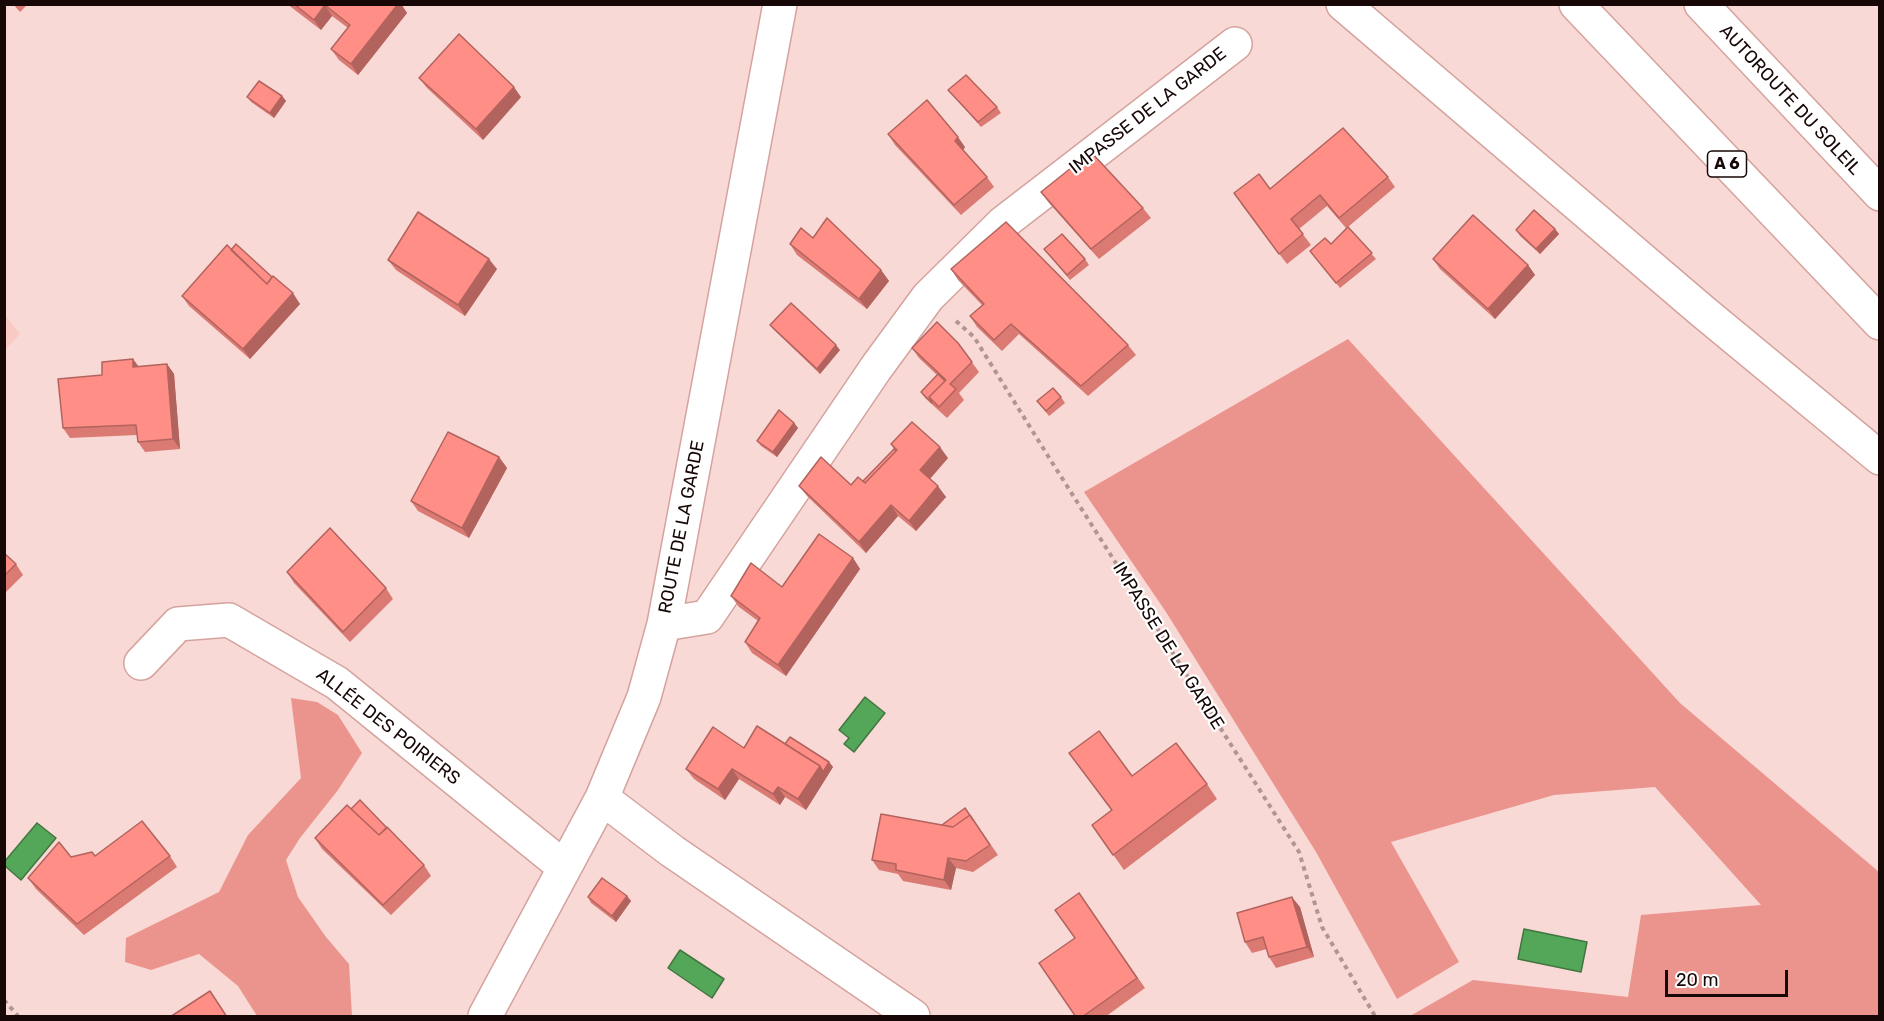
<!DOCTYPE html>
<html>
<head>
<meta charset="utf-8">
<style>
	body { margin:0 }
	#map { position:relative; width:1884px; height:1021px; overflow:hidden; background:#f9d9d6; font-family:Rubik,sans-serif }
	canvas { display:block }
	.frame { position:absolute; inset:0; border:6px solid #170706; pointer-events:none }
	.scale { position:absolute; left:1665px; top:970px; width:123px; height:27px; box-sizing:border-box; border:3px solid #170706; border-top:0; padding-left:8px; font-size:18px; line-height:21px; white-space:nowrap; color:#170706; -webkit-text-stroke:4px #fff; paint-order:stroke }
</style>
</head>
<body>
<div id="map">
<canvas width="1884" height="1021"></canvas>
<div class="frame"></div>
<div class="scale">20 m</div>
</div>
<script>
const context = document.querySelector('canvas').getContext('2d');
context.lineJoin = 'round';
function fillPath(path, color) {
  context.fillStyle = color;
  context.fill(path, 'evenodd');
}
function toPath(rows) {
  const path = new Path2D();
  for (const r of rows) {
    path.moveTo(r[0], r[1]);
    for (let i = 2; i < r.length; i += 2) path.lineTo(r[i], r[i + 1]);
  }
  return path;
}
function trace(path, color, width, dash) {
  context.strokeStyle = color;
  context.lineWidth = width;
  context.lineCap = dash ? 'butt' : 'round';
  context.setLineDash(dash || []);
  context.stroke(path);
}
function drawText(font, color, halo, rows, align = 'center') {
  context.font = font + ' Rubik,sans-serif';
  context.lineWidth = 4.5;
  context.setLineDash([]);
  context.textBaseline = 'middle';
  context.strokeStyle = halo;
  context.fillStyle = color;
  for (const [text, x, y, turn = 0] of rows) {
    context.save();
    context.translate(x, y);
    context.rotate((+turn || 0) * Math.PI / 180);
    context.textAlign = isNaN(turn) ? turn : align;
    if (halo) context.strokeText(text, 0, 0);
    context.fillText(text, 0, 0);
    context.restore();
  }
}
fillPath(toPath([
	[5,315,20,334,5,350,4,350]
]), '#f9c9c4');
fillPath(toPath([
	[1348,339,1680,703,1879,872,1879,1016,1410,1016,1473,980,1628,997,1641,915,1761,905,1655,787,1554,795,1391,842,1459,962,1397,999,1316,852,1166,612,1084,492],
	[291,698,317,702,338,715,362,753,338,790,300,838,286,860,298,897,326,937,349,964,352,1016,257,1016,238,986,199,954,151,970,125,962,126,938,219,892,248,835,301,778]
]), '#eb948d');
const water = toPath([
	[865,697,885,713,854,752,844,744,849,738,839,730,865,697],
	[37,823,56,838,21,880,5,866,5,861,37,823],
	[1524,929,1587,942,1581,972,1518,959,1524,929],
	[680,950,724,979,712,998,668,968,680,950]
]);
fillPath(water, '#54a659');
trace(water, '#427640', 1.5);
const minor = toPath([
	[664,624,707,617,876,368,928,297,1003,223,1235,44],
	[141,663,178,624,229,620,337,683,564,867],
	[602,798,672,851,913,1016],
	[485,1016,602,798,644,697,664,624,780,4]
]);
const highway = toPath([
	[1343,4,1701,310,1880,458],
	[1576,4,1880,323],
	[1701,4,1880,194]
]);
trace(minor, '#d5a39e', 36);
trace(highway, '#d5a39e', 36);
trace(toPath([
	[956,321,974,337,1048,456,1299,852,1322,927,1375,1016],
	[4,1000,18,1016]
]), '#b09693', 4, [4.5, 4.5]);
trace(minor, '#fff', 33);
trace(highway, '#fff', 33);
fillPath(toPath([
	[13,4,28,4,20,12],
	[287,4,401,4,407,13,358,75,339,60,331,49,348,28,332,16,321,30],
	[419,78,521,97,483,140,427,88],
	[948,90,997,107,1001,113,981,127],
	[282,96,286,101,274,118,251,102,247,97],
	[888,134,965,147,963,150,987,177,994,187,961,215,895,145],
	[1388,177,1395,187,1348,227,1376,259,1340,288,1310,251,1331,244,1346,228,1327,206,1299,229,1311,245,1287,264,1241,204,1270,189],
	[1041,192,1143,208,1151,218,1099,259,1049,203],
	[1555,229,1559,234,1540,254,1520,236,1516,230],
	[813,238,881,270,889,281,867,309,797,255,790,244],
	[1044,249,1085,259,1089,265,1070,280],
	[231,250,300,304,250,359,189,306,182,296],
	[1433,259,1528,265,1535,275,1495,319,1440,269],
	[388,260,497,269,465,316,396,270],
	[951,269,1128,345,1136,355,1088,396,1019,334,1002,351,977,327,970,316,982,305,958,280],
	[770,325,840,350,820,374,774,330],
	[958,343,979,372,959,393,964,400,947,418,925,398,921,392,937,375,919,358,912,348],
	[133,359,139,367,167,364,174,374,180,449,145,452,138,442,137,435,70,438,63,428,102,375],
	[1061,397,1065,403,1049,416,1037,401],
	[794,423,798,428,777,457,761,446,757,441],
	[891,444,948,458,930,479,946,497,916,531,898,516,866,553,807,496,799,486,851,485,863,481,894,449],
	[499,457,507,468,469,538,418,511,411,501],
	[4,553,16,564,23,575,4,594],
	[853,558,860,569,786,676,752,653,745,642,758,621,739,607,731,596,782,587],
	[287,572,386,588,393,599,350,642,294,583],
	[785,744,829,762,833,767,806,810,785,797,780,805,739,779,725,800,694,779,686,769,744,748],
	[1069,753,1132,776,1207,784,1217,799,1124,870,1092,825,1111,810],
	[965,808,998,855,973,872,956,868,951,890,903,881,898,874,879,870,872,860,941,825],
	[351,809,424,865,431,876,391,915,322,849,315,838],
	[95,856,170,856,177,867,84,935,36,889,28,878],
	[1079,893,1145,988,1105,1017,1076,1017,1075,938],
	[627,896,631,901,616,922,591,903,588,897],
	[1300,907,1314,957,1276,968,1269,957,1267,949,1252,953,1245,942]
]), '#db7a73');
fillPath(toPath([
	[398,4,401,4,407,13,358,75,351,64],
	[325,5,332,16,321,30,314,20],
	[514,87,521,97,483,140,476,129],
	[282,96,286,101,274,118,270,113],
	[958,137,965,147,962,152,955,141],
	[1555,229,1559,234,1540,254,1536,249],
	[489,259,497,269,465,316,458,305],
	[1528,265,1535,275,1495,319,1488,309],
	[881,270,889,281,867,309,859,299],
	[293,293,300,304,250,359,243,349],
	[836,345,840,350,820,374,817,369],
	[133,359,140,369,133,367],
	[167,364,174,374,180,449,173,439],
	[794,423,798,428,777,457,773,452],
	[940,447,948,458,928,481,920,470],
	[499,457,507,468,469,538,462,528],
	[938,486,946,497,916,531,909,521],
	[891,505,898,516,866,553,859,542],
	[853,558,860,569,786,676,778,665],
	[829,762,833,767,806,810,798,799,820,766],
	[732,769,739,779,725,800,718,789],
	[778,787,785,797,780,805,773,794],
	[948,858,956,868,951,890,944,880],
	[627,896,631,901,616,922,612,916],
	[1292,897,1300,907,1314,957,1307,947]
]), '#b2635e');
const building = toPath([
	[294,4,398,4,351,64,331,49,350,25,325,5,314,20,294,4],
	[459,34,514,87,476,129,419,78,459,34],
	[966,75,997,107,978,122,948,90,966,75],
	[259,81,282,96,270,113,247,97,259,81],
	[927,100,958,137,955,141,987,177,954,205,888,134,927,100],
	[1343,128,1388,177,1339,218,1320,195,1291,219,1303,234,1279,254,1234,193,1259,174,1270,189,1343,128],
	[1091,152,1143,208,1091,249,1041,192,1091,152],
	[1534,210,1555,229,1536,249,1516,230,1534,210],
	[418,212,489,259,458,305,388,260,418,212],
	[1473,215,1528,265,1488,309,1433,259,1473,215],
	[827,218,881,270,859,299,790,244,801,228,813,238,827,218],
	[1006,222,1128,345,1081,386,1011,324,994,340,970,316,984,304,951,269,1006,222],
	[1348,227,1372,253,1336,283,1310,251,1325,238,1331,244,1348,227],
	[1062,234,1085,259,1067,275,1044,249,1062,234],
	[236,244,272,277,267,284,231,250,236,244],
	[227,245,267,284,273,276,293,293,243,349,182,296,227,245],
	[791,303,836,345,817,369,770,325,791,303],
	[937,322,958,343,972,362,950,384,956,389,939,407,929,397,946,380,912,348,937,322],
	[133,359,133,367,167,364,173,439,138,442,136,425,63,428,58,379,102,375,102,362,133,359],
	[938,374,945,381,929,397,932,403,921,392,938,374],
	[1053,388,1061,397,1046,411,1037,401,1053,388],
	[779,410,794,423,773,452,757,441,779,410],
	[912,422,940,447,920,470,938,486,909,521,891,505,859,542,799,486,821,457,851,485,858,477,865,483,897,450,891,444,912,422],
	[448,432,499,457,462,528,411,501,448,432],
	[894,449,896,451,865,483,863,481,894,449],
	[330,528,386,588,343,632,287,572,330,528],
	[819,534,853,558,778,665,745,642,760,618,731,596,751,563,782,587,819,534],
	[4,553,16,564,4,576,4,553],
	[757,726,820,766,798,799,778,787,773,794,732,769,718,789,686,769,713,727,744,748,757,726],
	[1099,731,1132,776,1176,743,1207,784,1113,855,1092,825,1112,810,1069,753,1099,731],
	[790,737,829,762,823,772,820,766,785,744,790,737],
	[360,800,387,828,379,835,351,809,360,800],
	[347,805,379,835,387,827,424,865,383,905,315,838,347,805],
	[965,808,973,820,970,815,953,827,942,825,965,808],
	[881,814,953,827,970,815,990,845,966,861,948,858,944,880,896,870,896,864,872,860,881,814],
	[142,821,170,856,77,924,28,878,59,842,71,857,92,852,95,856,142,821],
	[602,878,627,896,612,916,588,897,602,878],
	[1079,893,1137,978,1082,1017,1076,1017,1039,963,1075,938,1055,910,1079,893],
	[1292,897,1307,947,1269,957,1263,937,1245,942,1237,913,1292,897],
	[210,991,227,1017,170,1017,210,991]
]);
fillPath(building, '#ff8e86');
trace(building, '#b2635e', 1.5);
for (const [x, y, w] of [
	[1727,164,39]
]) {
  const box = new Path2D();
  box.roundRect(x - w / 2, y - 13, w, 26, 4.5);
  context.fillStyle = '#fff';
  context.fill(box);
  trace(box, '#170706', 1.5);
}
drawText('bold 16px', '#170706', null, [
	["A 6",1727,164]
]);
drawText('18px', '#170706', '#fff', [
	["AUTOROUTE DU SOLEIL",1790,100,47],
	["IMPASSE DE LA GARDE",1148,111,-38],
	["ROUTE DE LA GARDE",682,527,-79],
	["IMPASSE DE LA GARDE",1168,646,58],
	["ALLÉE DES POIRIERS",388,727,38]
]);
</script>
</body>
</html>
